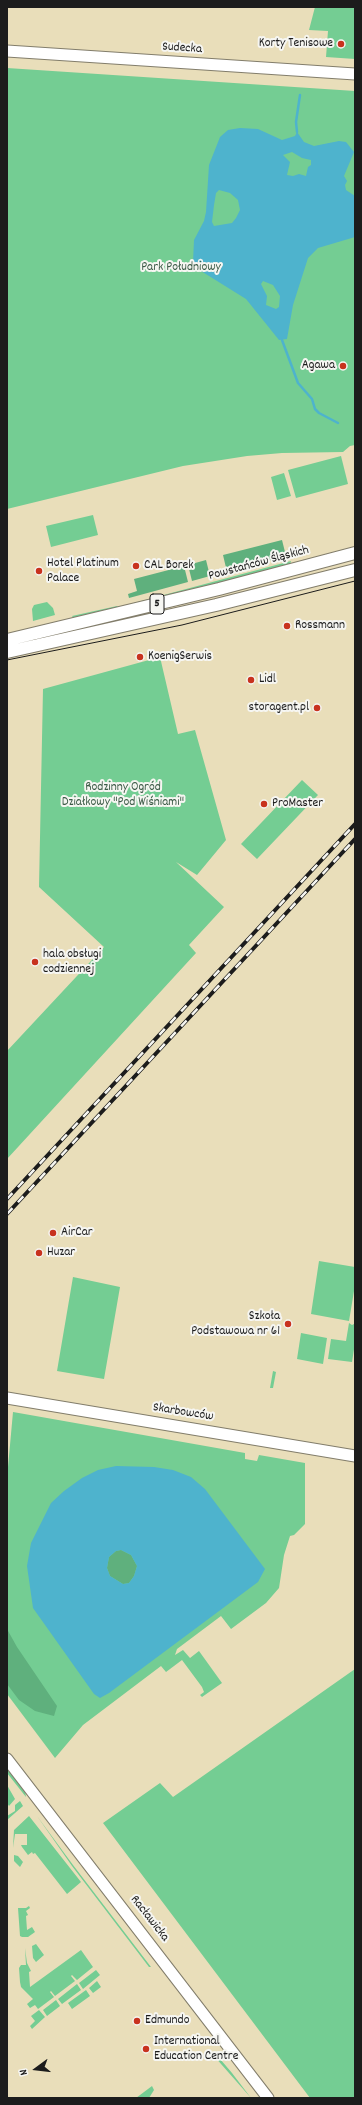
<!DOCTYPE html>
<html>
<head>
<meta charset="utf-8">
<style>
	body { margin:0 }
	#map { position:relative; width:362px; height:2105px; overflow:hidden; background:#e9deba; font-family:Dekko,sans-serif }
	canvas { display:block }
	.frame { position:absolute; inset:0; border:8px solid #1c1c1c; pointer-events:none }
	.north { position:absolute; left:16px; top:2049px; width:40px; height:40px; -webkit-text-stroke:3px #f6f6f2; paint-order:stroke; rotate:255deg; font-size:11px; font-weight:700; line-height:16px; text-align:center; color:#1c1c1c }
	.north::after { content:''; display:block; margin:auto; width:14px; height:18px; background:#1c1c1c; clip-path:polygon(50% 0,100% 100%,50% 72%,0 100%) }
</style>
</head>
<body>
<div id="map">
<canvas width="362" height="2105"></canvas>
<div class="frame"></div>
<div class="north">N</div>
</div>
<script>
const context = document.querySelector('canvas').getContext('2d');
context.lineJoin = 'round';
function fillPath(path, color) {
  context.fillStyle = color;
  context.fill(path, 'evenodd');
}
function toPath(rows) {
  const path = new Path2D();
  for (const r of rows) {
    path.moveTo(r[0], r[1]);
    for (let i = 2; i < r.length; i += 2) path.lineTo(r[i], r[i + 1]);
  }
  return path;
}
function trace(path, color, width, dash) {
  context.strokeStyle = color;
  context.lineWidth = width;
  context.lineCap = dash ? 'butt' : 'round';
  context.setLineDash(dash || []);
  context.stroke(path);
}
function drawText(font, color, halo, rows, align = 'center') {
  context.font = font + ' Dekko,sans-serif';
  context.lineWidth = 4;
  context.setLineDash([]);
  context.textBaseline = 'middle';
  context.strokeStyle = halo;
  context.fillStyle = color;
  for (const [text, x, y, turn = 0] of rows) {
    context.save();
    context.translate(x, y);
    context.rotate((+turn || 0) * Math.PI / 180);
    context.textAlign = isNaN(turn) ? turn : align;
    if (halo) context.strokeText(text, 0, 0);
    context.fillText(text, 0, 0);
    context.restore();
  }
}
fillPath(toPath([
	[315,7,355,7,355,59,326,57,328,31,309,30],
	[7,68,355,91,355,445,350,446,343,452,282,453,247,456,183,466,7,509],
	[341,456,348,484,296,498,288,470],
	[284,473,291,496,277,500,271,477],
	[93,515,98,535,51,547,46,526],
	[291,561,290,565,132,606,130,604],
	[47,602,53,608,55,615,33,621,32,609,34,605],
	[117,606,118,607,74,619,72,616],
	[160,657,178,734,195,730,226,840,197,875,176,862,224,907,189,945,196,953,7,1159,7,1051,104,947,39,887,43,689],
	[302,780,318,795,257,859,241,844],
	[319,1261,355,1267,355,1285,349,1321,311,1314],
	[73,1277,120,1287,104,1379,57,1371],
	[355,1318,355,1343,352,1362,328,1359,331,1339,346,1341,349,1323,352,1325,354,1324],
	[301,1333,327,1338,323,1364,297,1359],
	[273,1371,276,1372,273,1388,270,1388],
	[13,1412,245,1453,245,1459,257,1461,259,1455,305,1463,305,1524,294,1535,290,1536,284,1555,279,1588,266,1603,231,1629,221,1616,177,1649,175,1655,183,1650,190,1658,199,1651,222,1683,202,1697,200,1695,204,1692,202,1687,182,1660,166,1672,161,1666,83,1725,55,1758,7,1694,7,1478],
	[355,1669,355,2098,310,2098,103,1823,160,1783,173,1797],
	[7,1767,25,1791,26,1797,7,1773],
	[7,1785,15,1799,9,1806,7,1803],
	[20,1801,23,1806,7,1820,7,1816,15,1811,15,1805],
	[29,1816,81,1882,67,1894,35,1853,33,1854,32,1852,28,1855,22,1847,21,1845,27,1845,27,1834,15,1834,13,1848,14,1830],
	[37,1816,73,1865,151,1967,149,1967,72,1866],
	[14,1855,18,1856,23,1862,20,1867,14,1861],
	[29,1906,30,1908,26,1911,28,1915,26,1916,27,1930,32,1927,35,1932,28,1937,22,1937,20,1936,18,1908,26,1908],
	[36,1944,44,1955,36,1962,33,1958,32,1946],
	[25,1948,27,1963,31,1971,29,1972,30,1987,81,1950,93,1967,77,1980,72,1975,71,1976,75,1981,55,1996,51,1991,50,1992,54,1997,38,2009,35,2005,30,2008,27,2004,33,1999,21,1987,20,1982,19,1968,21,1965,26,1965],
	[96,1970,100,1975,83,1989,79,1983],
	[97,1981,101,1987,93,1993,89,1988],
	[77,1984,81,1990,62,2004,58,1999],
	[86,1990,90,1996,72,2009,68,2003],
	[56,2000,60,2006,47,2016,43,2010],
	[39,2010,45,2017,32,2029,30,2026,35,2021,31,2016],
	[215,2053,232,2073,251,2098,214,2056],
	[152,2086,154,2090,149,2098,136,2098]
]), '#74cd93');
fillPath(toPath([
	[282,540,286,556,227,572,223,555],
	[206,560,210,576,192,581,188,565],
	[184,566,188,582,129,598,128,594,137,591,134,579],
	[121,1550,131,1555,137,1566,134,1576,129,1583,123,1584,110,1576,107,1568,109,1557,116,1551],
	[7,1629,17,1647,57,1706,54,1716,35,1711,19,1700,7,1684]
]), '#5fb07d');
fillPath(toPath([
	[240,128,258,129,282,140,295,136,297,132,304,142,314,146,339,141,346,142,354,152,344,176,347,181,345,185,346,190,355,196,355,237,318,248,308,258,293,305,287,339,279,340,246,299,201,271,193,262,194,240,204,221,206,212,209,165,220,137,228,130],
	[292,152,302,158,311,160,311,165,308,167,306,176,299,174,293,176,287,175,290,162,283,155],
	[219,190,230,193,238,200,240,210,236,218,232,223,214,226,212,222,214,205,216,193],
	[263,281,273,285,280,296,279,307,276,309,266,305,267,296,261,284],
	[116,1466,154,1467,173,1470,191,1477,205,1489,265,1569,258,1582,109,1693,100,1698,94,1694,33,1608,27,1566,31,1543,51,1503,64,1491,82,1478,98,1470],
	[121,1550,131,1555,137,1566,134,1576,129,1583,123,1584,110,1576,107,1568,109,1557,116,1551]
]), '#4eb3cd');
trace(toPath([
	[297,132,296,122,300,95],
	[282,340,298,383,312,399,315,409,319,413,338,423]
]), '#4eb3cd', 2.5);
const secondary = toPath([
	[7,51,355,74],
	[7,1398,355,1456],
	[7,1759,268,2098]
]);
const primary = toPath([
	[7,640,219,589,355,553],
	[7,652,216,605,355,570]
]);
trace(secondary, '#827d6b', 13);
trace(primary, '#827d6b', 14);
trace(secondary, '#fff', 11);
trace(primary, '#fff', 12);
trace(toPath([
	[7,660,182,625,355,581]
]), '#1c1c1c', 1);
const rail = toPath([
	[7,1199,355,824],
	[7,1214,355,839]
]);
trace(rail, '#1c1c1c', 4);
trace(rail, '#f6f6f2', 2.5, [8]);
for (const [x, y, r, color] of [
	[341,44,4,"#c8321e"],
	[343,366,4,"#c8321e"],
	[136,566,4,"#c8321e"],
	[39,571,4,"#c8321e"],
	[287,626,4,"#c8321e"],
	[140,657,4,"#c8321e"],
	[251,680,4,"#c8321e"],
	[317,708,4,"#c8321e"],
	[264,804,4,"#c8321e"],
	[35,962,4,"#c8321e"],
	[53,1233,4,"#c8321e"],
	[39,1253,4,"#c8321e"],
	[288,1324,4,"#c8321e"],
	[137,2021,4,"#c8321e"],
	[146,2049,4,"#c8321e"]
]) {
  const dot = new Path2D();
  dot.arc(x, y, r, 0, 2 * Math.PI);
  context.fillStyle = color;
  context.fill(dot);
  trace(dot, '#f6f6f2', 1.5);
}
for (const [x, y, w] of [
	[157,604,14]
]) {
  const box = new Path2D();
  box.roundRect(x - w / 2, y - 10, w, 20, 3);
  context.fillStyle = '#f6f6f2';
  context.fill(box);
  trace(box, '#1c1c1c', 1);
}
drawText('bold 12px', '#1c1c1c', null, [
	["5",157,604]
]);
drawText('13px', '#1c1c1c', '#f6f6f2', [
	["Korty Tenisowe",333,44,"right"],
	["Agawa",335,366,"right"],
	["Hotel Platinum",47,564],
	["Palace",47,579],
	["CAL Borek",144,566],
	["Rossmann",295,626],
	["KoenigSerwis",148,657],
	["Lidl",259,680],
	["storagent.pl",309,708,"right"],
	["ProMaster",272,804],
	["hala obsługi",43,955],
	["codziennej",43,970],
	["AirCar",61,1233],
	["Huzar",47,1253],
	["Szkoła",280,1317,"right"],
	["Podstawowa nr 61",280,1332,"right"],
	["Edmundo",145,2021],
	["International",154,2042],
	["Education Centre",154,2057]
], 'left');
drawText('13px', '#1c1c1c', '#f6f6f2', [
	["Sudecka",182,49,4],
	["Powstańców Śląskich",259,564,-15],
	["Skarbowców",183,1413,9],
	["Racławicka",149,1919,52]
]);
drawText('13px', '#3b5a46', '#f6f6f2', [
	["Park Południowy",181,268],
	["Rodzinny Ogród",123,788],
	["Działkowy \"Pod Wiśniami\"",123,803]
]);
</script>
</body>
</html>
